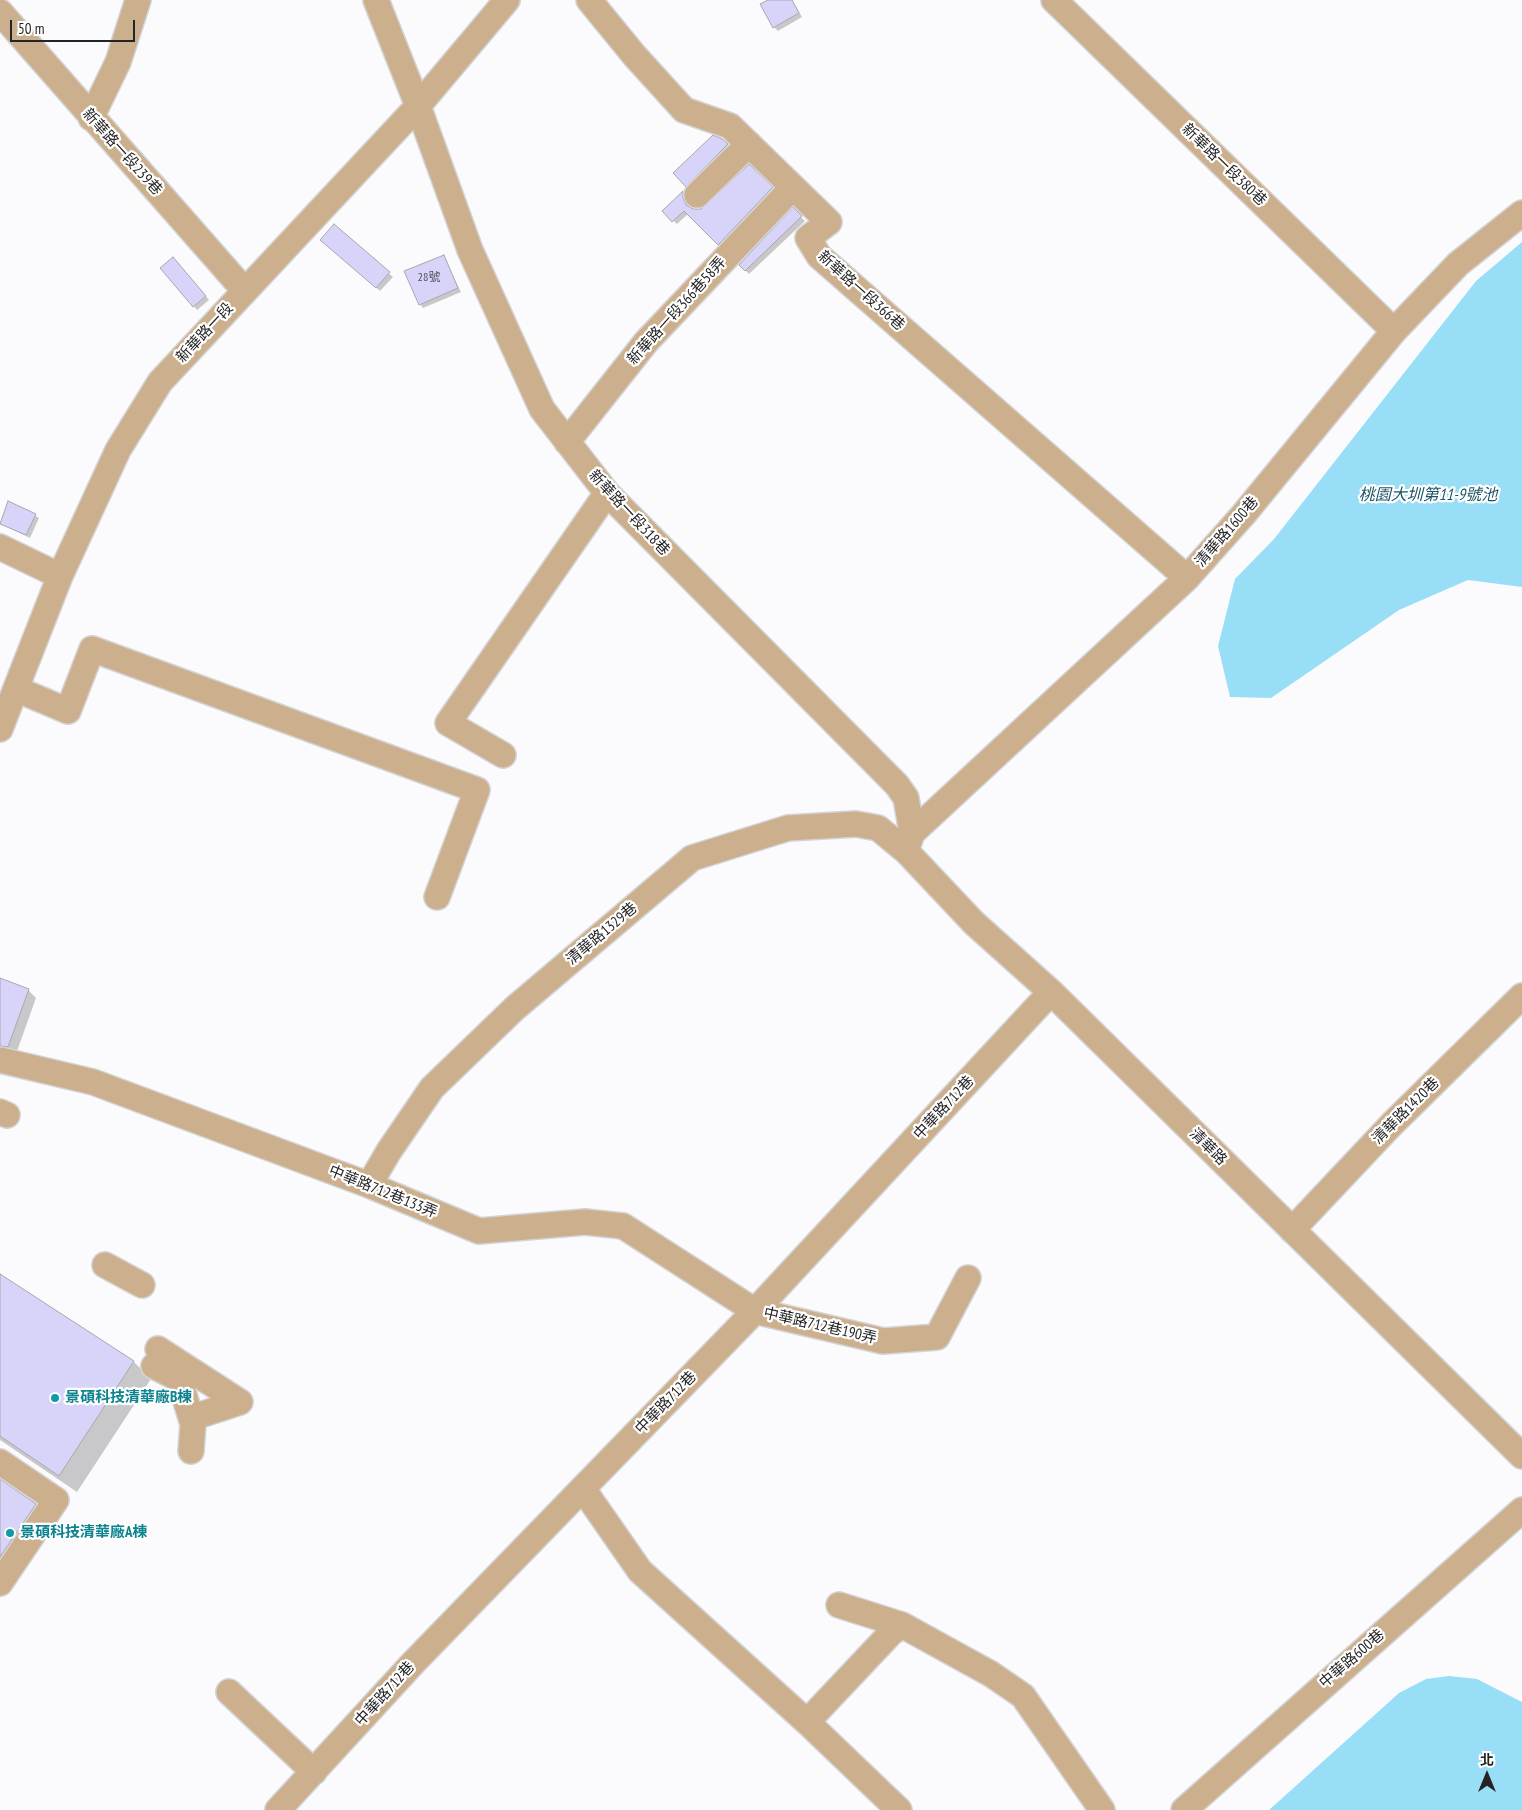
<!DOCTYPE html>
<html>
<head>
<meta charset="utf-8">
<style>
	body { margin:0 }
	#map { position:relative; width:1522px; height:1810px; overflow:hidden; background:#fbfbfe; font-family:"PT Sans Narrow","Noto Sans TC",sans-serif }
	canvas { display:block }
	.north { position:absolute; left:1462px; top:1750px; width:50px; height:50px; -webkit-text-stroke:4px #fff; paint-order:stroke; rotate:0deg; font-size:14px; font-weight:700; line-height:20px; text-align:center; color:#242425 }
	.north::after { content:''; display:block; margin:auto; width:18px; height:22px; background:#242425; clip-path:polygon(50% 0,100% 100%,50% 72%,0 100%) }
	.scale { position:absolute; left:10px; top:20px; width:125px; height:22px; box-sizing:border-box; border:2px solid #242425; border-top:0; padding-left:6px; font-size:15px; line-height:18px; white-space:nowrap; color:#242425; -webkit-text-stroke:4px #fff; paint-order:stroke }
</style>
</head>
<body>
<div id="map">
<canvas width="1522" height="1810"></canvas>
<div class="north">北</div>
<div class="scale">50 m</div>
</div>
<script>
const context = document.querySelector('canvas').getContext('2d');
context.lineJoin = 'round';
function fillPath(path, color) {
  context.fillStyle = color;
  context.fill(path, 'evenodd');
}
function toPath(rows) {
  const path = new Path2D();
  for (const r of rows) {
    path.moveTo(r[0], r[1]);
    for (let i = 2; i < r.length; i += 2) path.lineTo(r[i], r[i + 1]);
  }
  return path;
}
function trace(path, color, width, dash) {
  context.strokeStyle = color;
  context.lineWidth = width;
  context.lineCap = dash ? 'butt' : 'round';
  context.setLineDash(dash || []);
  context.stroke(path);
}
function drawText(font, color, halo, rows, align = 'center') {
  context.font = font + ' "PT Sans Narrow","Noto Sans TC",sans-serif';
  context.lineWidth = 4.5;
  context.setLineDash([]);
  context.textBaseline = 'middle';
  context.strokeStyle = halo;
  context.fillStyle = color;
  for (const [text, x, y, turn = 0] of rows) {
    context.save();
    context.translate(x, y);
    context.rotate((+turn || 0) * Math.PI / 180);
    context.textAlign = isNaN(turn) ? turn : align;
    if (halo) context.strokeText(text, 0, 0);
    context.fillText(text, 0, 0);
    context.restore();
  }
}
fillPath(toPath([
	[1522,242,1522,587,1468,580,1399,610,1271,698,1230,697,1218,646,1235,579,1274,539,1476,281],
	[1449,1676,1477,1679,1522,1702,1522,1810,1269,1810,1399,1693,1426,1679]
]), '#99def7');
fillPath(toPath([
	[770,0,792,0,802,17,778,31,774,27],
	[722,140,731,149,690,189,674,173],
	[749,166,775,192,722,248,688,214,677,224,663,211,683,192,687,196,689,208,702,210],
	[793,209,805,221,749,274,740,265],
	[334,226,393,277,380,291,325,243],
	[443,256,461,292,423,308,420,304],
	[177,262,209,300,197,310,194,306],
	[9,502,39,518,30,538,0,523],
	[0,980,28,990,36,998,16,1054,0,1049],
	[0,1275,134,1362,151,1379,77,1492,0,1440],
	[0,1481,35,1505,48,1517,0,1590]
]), '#0003');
const building = toPath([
	[768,0,792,0,799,13,773,28,760,4,768,0],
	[713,135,722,139,728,144,686,187,673,173,713,135],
	[749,164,773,187,718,245,684,211,672,222,662,211,683,191,683,198,686,205,693,209,701,209,749,164],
	[793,207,802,216,745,271,739,265,793,207],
	[334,224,390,272,376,288,320,240,334,224],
	[444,255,458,288,419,305,404,271,444,255],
	[173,257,206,296,193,307,160,268,173,257],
	[8,501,36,514,26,535,0,524,8,501],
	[0,978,29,989,8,1047,0,1046,0,978],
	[0,1274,134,1361,59,1476,0,1436,0,1274],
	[0,1479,36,1504,0,1557,0,1479]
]);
fillPath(building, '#d7d3f9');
trace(building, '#a8a7aa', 1);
const minor = toPath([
	[376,0,418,106,470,250,542,409,607,493,897,785,906,798,912,833],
	[589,0,634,55,684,110,730,126,829,222,808,238,819,256,1187,578],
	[1054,0,1394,331],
	[0,12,245,291],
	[91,118,118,62,138,0],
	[697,195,749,144],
	[1522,213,1458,264,1394,331,1243,515,1187,578,912,833,906,851,974,923,1051,992,1522,1456],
	[567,442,646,342,793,187],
	[0,547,60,576],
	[16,689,68,711,92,649,477,790,437,897],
	[0,729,60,576,118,450,160,382,418,106,507,0],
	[503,755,448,723,607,493],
	[0,1060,93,1082,369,1185,479,1231,585,1222,623,1226,755,1311,883,1341,937,1337,968,1278],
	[0,1112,7,1115],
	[369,1185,389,1151,432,1088,515,1008,692,858,788,828,856,824,878,828,906,851],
	[1292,1230,1391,1125,1522,996],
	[105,1265,142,1285],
	[158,1349,240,1402,191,1418],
	[154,1366,179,1379,193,1424,191,1451],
	[0,1462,56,1500,0,1583],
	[583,1489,640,1571,807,1722,899,1810],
	[839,1605,902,1625,991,1674,1023,1696,1102,1810],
	[229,1692,314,1772],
	[807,1722,891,1633,902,1625],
	[278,1810,413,1663,755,1311,1051,992],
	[1184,1810,1522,1510]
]);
trace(minor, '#d4d4d7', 28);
trace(minor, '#ccaf8c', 25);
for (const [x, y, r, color] of [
	[55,1398,5,"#0f9aa8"],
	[10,1533,5,"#0f9aa8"]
]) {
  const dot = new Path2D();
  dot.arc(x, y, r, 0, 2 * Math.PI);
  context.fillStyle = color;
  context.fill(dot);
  trace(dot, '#fff', 2);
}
drawText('12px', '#51505a', null, [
	["28號",429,278]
]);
drawText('15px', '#242425', '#fff', [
	["新華路一段239巷",122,152,48],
	["新華路一段380巷",1224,165,44],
	["新華路一段366巷",861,291,42],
	["新華路一段366巷58弄",677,311,-48],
	["新華路一段",205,333,-47],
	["新華路一段318巷",629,513,47],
	["清華路1600巷",1227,532,-49],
	["清華路1329巷",602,934,-40],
	["中華路712巷",944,1108,-47],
	["清華路1420巷",1406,1111,-45],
	["清華路",1208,1147,45],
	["中華路712巷133弄",383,1192,22],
	["中華路712巷190弄",820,1326,13],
	["中華路712巷",666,1403,-46],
	["中華路600巷",1352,1659,-41],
	["中華路712巷",385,1694,-48]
]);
drawText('bold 15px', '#0d838f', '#fff', [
	["景碩科技清華廠B棟",65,1398],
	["景碩科技清華廠A棟",20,1533]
], 'left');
drawText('italic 16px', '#1d5465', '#fff', [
	["桃園大圳第11-9號池",1428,495]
]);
</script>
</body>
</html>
